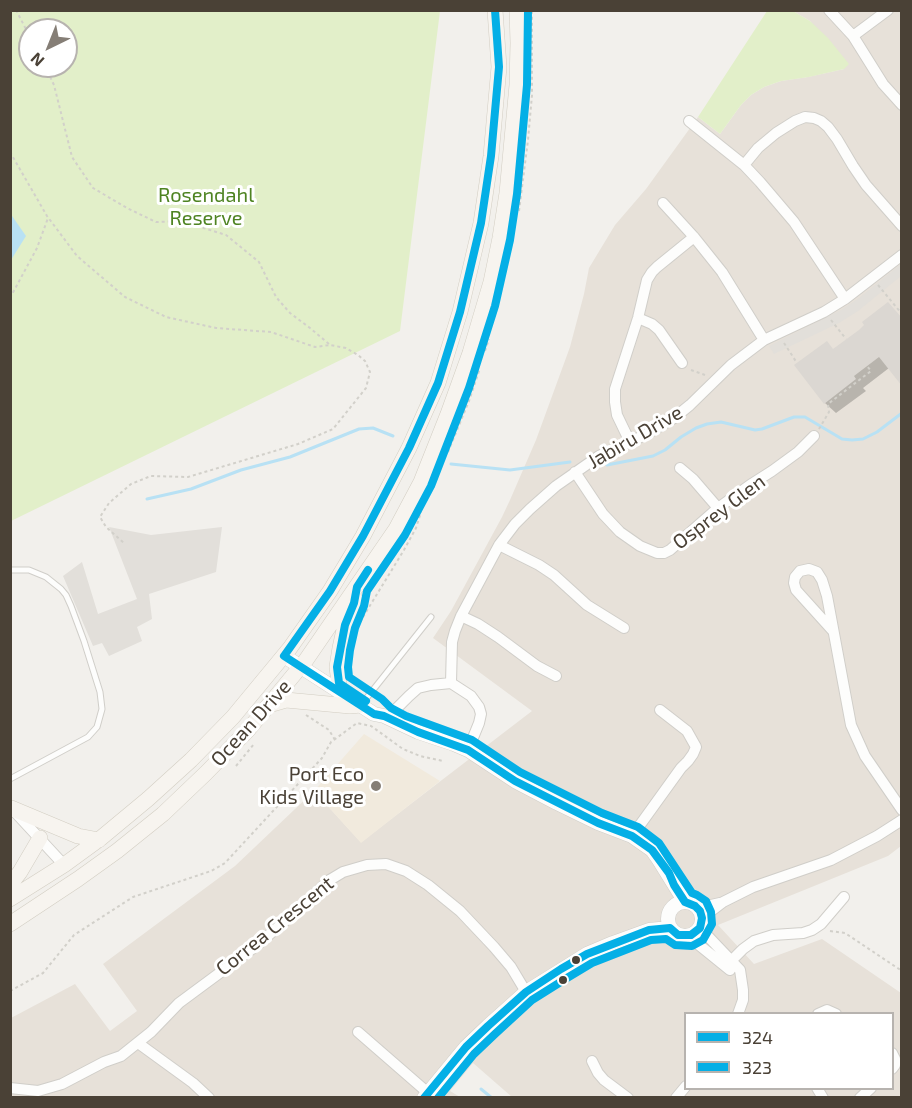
<!DOCTYPE html>
<html>
<head>
<meta charset="utf-8">
<style>
	body { margin:0 }
	#map { position:relative; width:912px; height:1108px; overflow:hidden; background:#f2f0ec; font-family:"Exo 2",sans-serif }
	canvas { display:block }
	.frame { position:absolute; inset:0; border:12px solid #4a4136; pointer-events:none }
	.legend { position:absolute; left:684px; top:1012px; width:210px; height:78px; box-sizing:border-box; background:#fff; border:2px solid #b7b3af; margin:0; padding:8px 10px; list-style:none; font-size:18px; color:#4a4136 }
	.legend li { display:flex; align-items:center; gap:12px; height:30px }
	.legend b { width:30px; border:2px solid #b7b3af }
	.north { position:absolute; left:18px; top:18px; width:60px; height:60px; box-sizing:border-box; background:#fff; border:2px solid #b7b3af; border-radius:50%; rotate:223deg; font-size:16px; font-weight:700; line-height:24px; text-align:center; color:#4a4136 }
	.north::after { content:''; display:block; margin:auto; width:21px; height:27px; background:#857e76; clip-path:polygon(50% 0,100% 100%,50% 72%,0 100%) }
</style>
</head>
<body>
<div id="map">
<canvas width="912" height="1108"></canvas>
<div class="frame"></div>
<ul class="legend">
<li><b style="height:8px;background:#04afe6"></b>324</li>
<li><b style="height:8px;background:#04afe6"></b>323</li>
</ul>
<div class="north">N</div>
</div>
<script>
const context = document.querySelector('canvas').getContext('2d');
context.lineJoin = 'round';
function fillPath(path, color) {
  context.fillStyle = color;
  context.fill(path, 'evenodd');
}
function toPath(rows) {
  const path = new Path2D();
  for (const r of rows) {
    if (r.length === 3) {
      path.moveTo(r[0] + r[2], r[1]);
      path.arc(r[0], r[1], r[2], 0, 2 * Math.PI);
      continue;
    }
    path.moveTo(r[0], r[1]);
    for (let i = 2; i < r.length; i += 2) path.lineTo(r[i], r[i + 1]);
  }
  return path;
}
function trace(path, color, width, dash) {
  context.strokeStyle = color;
  context.lineWidth = width;
  context.lineCap = dash ? 'butt' : 'round';
  context.setLineDash(dash || []);
  context.stroke(path);
}
function drawText(font, color, halo, rows, align = 'center') {
  context.font = font + ' "Exo 2",sans-serif';
  context.lineWidth = 6;
  context.setLineDash([]);
  context.textBaseline = 'middle';
  context.strokeStyle = halo;
  context.fillStyle = color;
  for (const [text, x, y, turn = 0] of rows) {
    context.save();
    context.translate(x, y);
    context.rotate((+turn || 0) * Math.PI / 180);
    context.textAlign = isNaN(turn) ? turn : align;
    if (halo) context.strokeText(text, 0, 0);
    context.fillText(text, 0, 0);
    context.restore();
  }
}
fillPath(toPath([
	[793,11,901,11,901,846,888,856,718,925,754,964,822,939,901,993,901,1097,512,1097,473,1063,450,1091,460,1097,11,1098,11,1018,75,984,110,1031,137,1011,103,964,235,866,314,791,361,842,532,711,433,638,451,611,502,517,510,500,536,440,570,347,584,294,589,268,615,225,646,189,698,117,720,134,741,105,751,95,764,87,781,81,808,77,844,69,810,21],
	[686,1014,892,1014,892,1088,686,1088]
]), '#e7e1d9');
fillPath(toPath([
	[364,734,440,781,361,843,314,791]
]), '#f1eadd');
fillPath(toPath([
	[11,11,440,11,400,331,11,521],
	[30,30,66,30,66,66,30,66],
	[767,11,793,11,810,21,828,38,849,64,844,69,809,77,781,81,764,87,751,95,741,105,720,134,698,117]
]), '#e2efc9');
fillPath(toPath([
	[901,264,901,276,858,311,839,323,774,354,769,346,841,310,859,298],
	[109,527,151,535,222,527,216,572,149,594,152,619,137,627,142,641,109,656,102,643,93,646,63,576,82,562,98,614,137,599]
]), '#e2dfda');
fillPath(toPath([
	[10,213,26,236,11,260,10,260]
]), '#b8e1f4');
fillPath(toPath([
	[860,331,889,368,863,388,866,391,836,413,825,403,834,350]
]), '#0003');
trace(toPath([
	[451,464,510,470,570,462],
	[607,465,653,456,665,450,681,437,696,428,707,424,721,422,755,430,762,429,794,417,805,417,842,439,852,440,863,439,877,432,902,413],
	[147,499,191,489,241,470,290,457,359,429,373,428,393,436],
	[481,1089,492,1098]
]), '#b8e1f4', 3);
fillPath(toPath([
	[888,302,902,318,902,386,879,357,854,376,856,379,824,404,794,365,827,341,833,349,859,330,864,325,862,322]
]), '#dbd7d2');
const service = toPath([
	[10,570,29,570,46,577,61,589,66,595,71,606,84,641,100,692,102,709,97,727,88,737,10,779],
	[365,700,431,617]
]);
const minor = toPath([
	[829,10,853,36,883,84,902,105],
	[853,36,888,10],
	[689,121,744,165,760,182,794,222,845,299],
	[744,165,758,148,776,133,795,121,805,117,814,118,821,121,828,127,837,139,853,166,866,185,902,226],
	[663,203,694,237,722,272,764,340],
	[638,318,652,324,659,330,682,363],
	[630,442,617,415,615,402,615,389,638,318,647,280,652,272,657,267,694,237],
	[680,468,693,479,718,508],
	[575,472,603,514,620,532,640,546,657,553,664,553,670,550,718,508,750,485,772,471,798,452,814,436],
	[499,545,539,565,554,575,587,605,624,628],
	[461,616,478,624,498,637,537,666,556,676],
	[833,631,796,590,794,583,795,577,800,571,809,569,817,572,822,580,827,596,851,725,865,756,902,810],
	[451,683,452,642,455,631,461,616,499,545,515,524,530,509,556,486,599,456,645,435,674,418,690,405,731,365,764,340,824,312,845,299,902,255],
	[390,719,396,709,409,696,418,688,431,685,451,683,471,696,479,707,481,714,479,723,468,750],
	[15,812,64,865],
	[632,836,681,768,688,761,693,754,696,747,687,731,660,710],
	[698,908,720,903],
	[702,918,723,902,753,887,831,860,877,836,902,820],
	[700,928,740,970,743,990,743,1000,738,1014],
	[688,936,730,970],
	[726,966,743,949,754,941,773,935,803,933,812,930,821,924,844,897],
	[818,1014,827,1010,836,1014],
	[358,1032,427,1092],
	[138,1043,193,1083,209,1098],
	[892,1053,895,1059,895,1065,892,1069],
	[592,1061,598,1073,604,1080,628,1098],
	[10,1088,38,1091,62,1084,104,1062,121,1056,151,1032,179,1003,256,946,307,902,328,881,343,872,367,865,386,864,406,871,428,885,460,911,494,947,511,967,526,992],
	[817,1088,823,1098],
	[676,1098,686,1086],
	[860,1098,871,1088]
]);
const tertiary = toPath([
	[284,656,374,714,384,716,418,732,454,744,468,750,515,781,557,803,598,823,632,836,652,850,659,860,685,902],
	[685,919,17],
	[424,1098,466,1047,488,1026,526,992,587,954,613,943,649,930,670,928]
]);
const secondary = toPath([
	[339,683,337,667,340,648,345,625,355,599],
	[269,705,286,700,350,706,361,705],
	[11,808,78,836,99,840],
	[10,885,20,872,40,838],
	[10,899,64,865,101,838,148,799,191,760,233,717,290,648,330,591,363,536,409,448,438,383,460,312,481,223,491,156,499,67,495,10],
	[10,924,78,879,117,851,163,814,206,773,248,730,306,660,396,529,421,482,448,414,470,353,491,282,500,238,507,193,517,85,518,43,517,10]
]);
trace(service, '#d0cec9', 7);
trace(minor, '#d0cec9', 12);
trace(tertiary, '#d0cec9', 15);
trace(secondary, '#d2cdc2', 16);
trace(toPath([
	[16,10,30,37],
	[45,66,54,85,72,157,93,188,127,208,156,222,181,221,226,235,259,262,276,297,290,313,310,328,329,344],
	[10,152,47,216,77,256,125,297,166,317,216,328,271,332,315,347,330,345,346,348,358,355,365,361,370,372,366,388,333,429,298,444,188,477,151,476,131,484,109,503,100,517,106,527,124,543],
	[519,211,528,140,532,95,532,10],
	[878,285,902,314],
	[10,298,37,248,48,218],
	[831,320,846,339],
	[784,343,797,363],
	[485,351,489,339],
	[691,370,705,375],
	[819,429,829,412,828,404,871,371,867,366],
	[448,452,469,401,480,368],
	[363,617,404,550,416,528,421,512],
	[306,715,329,730,335,740],
	[236,766,254,744],
	[830,931,845,933,902,971],
	[10,991,43,973,74,935,133,897,211,871,225,863,322,758,331,742,357,723,371,726,403,749,420,756,443,761]
]), '#d2d0ca', 2, [3, 3]);
trace(service, '#fdfdfc', 5);
trace(minor, '#fdfdfc', 10);
trace(tertiary, '#fdfdfc', 14);
trace(secondary, '#f7f4ef', 15);
trace(toPath([
	[366,701,339,683,337,667,345,625,354,603,357,587,368,570],
	[424,1098,466,1047,488,1026,526,992,561,969,587,954,649,930,670,928,678,935,691,935,700,928,702,918,700,911,695,906,685,902,674,885,669,873,652,850,632,836,598,823,515,781,468,750,418,732,384,716,374,714,284,656,330,591,363,536,409,448,438,383,460,312,481,223,491,156,499,67,495,10]
]), '#04afe6', 8);
trace(toPath([
	[438,1098,474,1054,495,1034,532,1000,567,978,592,963,651,940,666,939,675,945,692,946,703,940,712,924,711,912,706,901,697,895,692,893,659,843,638,827,602,813,520,772,472,740,406,716,391,708,382,699,349,677,348,667,350,650,355,628,364,606,367,591,405,535,431,486,469,388,495,306,510,240,517,194,527,85,528,10]
]), '#04afe6', 8);
for (const [x, y, r, color] of [
	[376,786,6,"#857e76"],
	[576,960,5,"#4a4136"],
	[563,980,5,"#4a4136"]
]) {
  const dot = new Path2D();
  dot.arc(x, y, r, 0, 2 * Math.PI);
  context.fillStyle = color;
  context.fill(dot);
  trace(dot, '#fff', 2);
}
drawText('20px', '#4e8322', '#fff', [
	["Rosendahl",206,195],
	["Reserve",206,218]
]);
drawText('20px', '#4a4136', '#fff', [
	["Jabiru Drive",635,437,-30],
	["Osprey Glen",719,512,-37],
	["Ocean Drive",251,723,-48],
	["Correa Crescent",275,926,-39]
]);
drawText('20px', '#4a4136', '#fff', [
	["Port Eco",364,774],
	["Kids Village",364,797]
], 'right');
</script>
</body>
</html>
